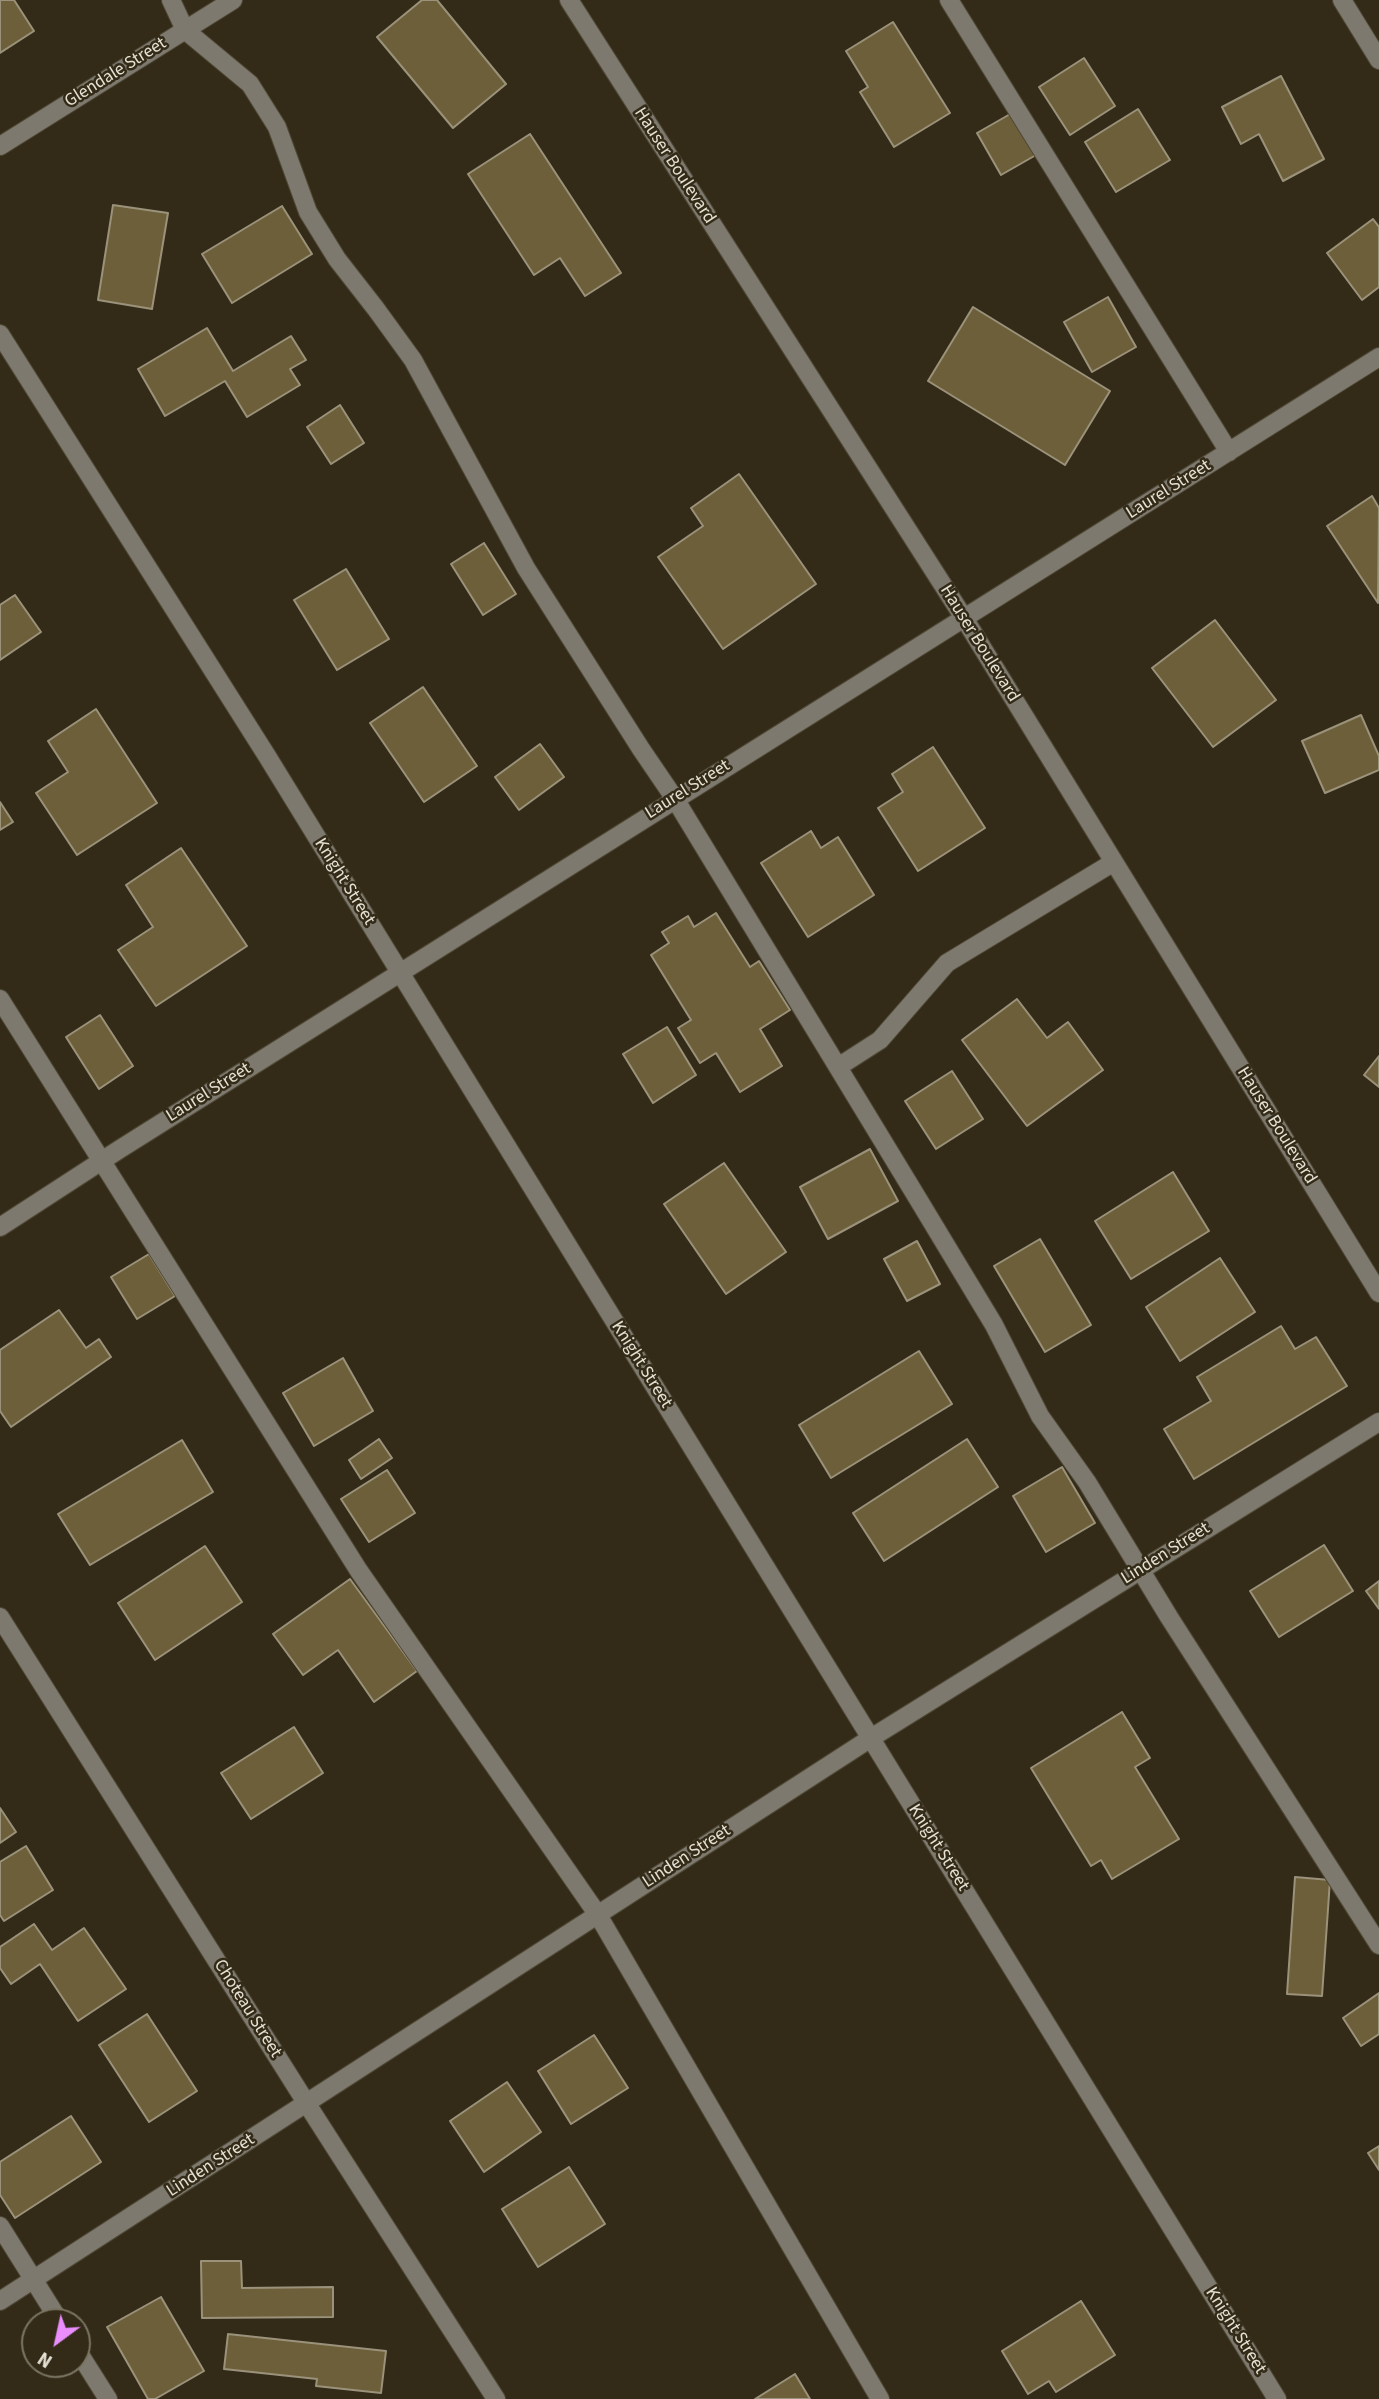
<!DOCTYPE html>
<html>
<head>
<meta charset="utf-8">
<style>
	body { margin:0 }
	#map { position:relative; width:1379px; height:2399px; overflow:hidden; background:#332b17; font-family:"Source Sans 3",sans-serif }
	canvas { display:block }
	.north { position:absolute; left:21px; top:2308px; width:70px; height:70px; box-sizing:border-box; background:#332b17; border:2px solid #7a7463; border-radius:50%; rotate:213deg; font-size:19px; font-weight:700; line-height:28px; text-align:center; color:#e5e1d4 }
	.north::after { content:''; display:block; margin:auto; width:24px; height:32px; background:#ea8dfd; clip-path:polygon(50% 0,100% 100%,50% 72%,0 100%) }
</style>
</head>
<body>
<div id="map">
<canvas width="1379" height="2399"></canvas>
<div class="north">N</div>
</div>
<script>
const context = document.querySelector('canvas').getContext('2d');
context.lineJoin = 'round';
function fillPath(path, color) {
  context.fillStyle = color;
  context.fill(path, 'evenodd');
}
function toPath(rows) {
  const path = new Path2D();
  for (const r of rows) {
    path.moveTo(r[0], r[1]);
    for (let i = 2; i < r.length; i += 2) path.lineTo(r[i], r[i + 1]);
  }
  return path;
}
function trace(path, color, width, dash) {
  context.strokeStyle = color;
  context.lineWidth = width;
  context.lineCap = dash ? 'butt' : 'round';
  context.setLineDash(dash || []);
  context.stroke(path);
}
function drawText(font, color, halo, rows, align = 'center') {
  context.font = font + ' "Source Sans 3",sans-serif';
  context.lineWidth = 5;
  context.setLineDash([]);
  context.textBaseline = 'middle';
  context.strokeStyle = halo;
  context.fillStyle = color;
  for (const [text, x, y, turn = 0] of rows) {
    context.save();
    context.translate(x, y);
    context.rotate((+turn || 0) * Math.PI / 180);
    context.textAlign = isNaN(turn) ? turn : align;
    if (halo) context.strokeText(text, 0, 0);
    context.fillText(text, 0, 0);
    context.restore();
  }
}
const building = toPath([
	[0,0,14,0,34,31,0,53,0,0],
	[422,0,437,0,506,84,453,128,377,37,422,0],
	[893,22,950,113,894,147,860,92,868,87,846,51,893,22],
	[1084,58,1115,106,1070,135,1039,87,1084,58],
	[1281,76,1324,159,1283,181,1259,134,1241,144,1222,107,1281,76],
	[1138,109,1170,160,1116,192,1085,142,1138,109],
	[1012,113,1036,155,1001,175,977,133,1012,113],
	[530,134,621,273,585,296,560,258,534,275,468,174,530,134],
	[113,205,168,213,152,309,98,300,113,205],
	[282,206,312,254,232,303,202,254,282,206],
	[1373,219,1379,227,1379,287,1362,300,1327,253,1373,219],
	[1108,297,1136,347,1092,372,1064,322,1108,297],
	[973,307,1110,391,1065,465,928,381,973,307],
	[207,328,233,371,291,336,306,360,290,369,300,385,247,417,225,381,165,416,138,369,207,328],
	[340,405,364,443,331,464,307,427,340,405],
	[739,474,816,584,723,649,658,557,703,526,691,508,739,474],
	[1372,496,1379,508,1378,603,1327,526,1372,496],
	[484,543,516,594,483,615,451,564,484,543],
	[346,569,389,639,337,670,294,600,346,569],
	[15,595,41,632,0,660,0,605,15,595],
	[1215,620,1276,700,1213,747,1152,668,1215,620],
	[423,687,477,766,424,802,370,723,423,687],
	[96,709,157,803,77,855,36,793,68,772,48,741,96,709],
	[1361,715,1379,756,1379,770,1325,793,1302,741,1361,715],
	[540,744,564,777,519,810,495,777,540,744],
	[933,747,985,828,918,871,878,808,903,792,892,774,933,747],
	[0,802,13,822,0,830,0,802],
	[811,831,821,848,838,837,874,895,808,937,761,863,811,831],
	[181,848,247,946,156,1006,118,950,153,927,126,885,181,848],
	[716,913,750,967,759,961,790,1010,760,1029,782,1066,740,1092,716,1053,700,1063,678,1028,691,1020,651,955,669,943,662,932,688,916,694,927,716,913],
	[1017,999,1047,1038,1068,1022,1103,1070,1027,1126,962,1040,1017,999],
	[100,1015,133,1066,99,1089,66,1037,100,1015],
	[667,1027,696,1075,653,1103,623,1054,667,1027],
	[1379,1056,1379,1087,1364,1075,1379,1056],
	[952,1071,983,1119,936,1149,905,1101,952,1071],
	[870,1149,898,1201,828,1239,800,1187,870,1149],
	[724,1163,786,1252,726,1294,664,1204,724,1163],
	[1173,1172,1209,1231,1131,1279,1095,1221,1173,1172],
	[1040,1239,1091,1325,1045,1352,994,1266,1040,1239],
	[917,1241,940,1284,907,1301,884,1259,917,1241],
	[149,1254,175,1296,137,1319,111,1277,149,1254],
	[1220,1258,1255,1312,1180,1361,1146,1307,1220,1258],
	[59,1310,86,1348,99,1339,111,1357,11,1427,0,1411,0,1350,59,1310],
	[1281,1326,1295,1349,1316,1337,1347,1386,1194,1479,1164,1429,1211,1401,1197,1377,1281,1326],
	[919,1351,952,1404,831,1478,799,1425,919,1351],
	[343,1358,373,1411,314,1446,283,1393,343,1358],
	[379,1439,392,1458,361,1479,349,1460,379,1439],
	[967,1439,998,1487,884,1561,853,1513,967,1439],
	[182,1440,213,1492,90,1565,58,1514,182,1440],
	[1062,1467,1095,1523,1046,1552,1013,1496,1062,1467],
	[387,1470,415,1513,369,1542,341,1499,387,1470],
	[1324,1545,1353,1591,1279,1637,1250,1591,1324,1545],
	[205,1546,242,1602,155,1660,118,1603,205,1546],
	[350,1579,417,1671,374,1702,338,1650,303,1675,273,1634,350,1579],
	[1379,1581,1379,1609,1366,1591,1379,1581],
	[1122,1712,1150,1758,1135,1767,1179,1839,1112,1879,1101,1860,1091,1866,1031,1768,1122,1712],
	[294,1727,323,1773,251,1819,221,1773,294,1727],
	[0,1808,16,1832,0,1843,0,1808],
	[26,1846,53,1890,4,1921,0,1915,0,1862,26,1846],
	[1295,1877,1330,1880,1322,1996,1287,1994,1295,1877],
	[34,1924,52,1950,84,1928,126,1989,78,2021,40,1964,11,1984,0,1968,0,1947,34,1924],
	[1379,1993,1379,2034,1361,2046,1343,2018,1379,1993],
	[147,2014,197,2091,149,2122,99,2045,147,2014],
	[594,2035,628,2088,571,2124,538,2071,594,2035],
	[507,2082,541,2132,484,2172,450,2121,507,2082],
	[71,2116,101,2162,15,2218,0,2195,0,2162,71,2116],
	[1379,2146,1379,2170,1368,2153,1379,2146],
	[569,2167,605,2224,538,2267,502,2209,569,2167],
	[201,2261,241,2261,242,2288,333,2287,333,2317,202,2318,201,2261],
	[161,2297,204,2371,155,2399,148,2399,107,2327,161,2297],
	[1081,2301,1115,2355,1056,2392,1049,2381,1028,2394,1002,2351,1081,2301],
	[228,2334,386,2351,381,2393,316,2386,317,2379,224,2369,228,2334],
	[795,2374,810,2399,755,2399,795,2374]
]);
fillPath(building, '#6d5f39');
trace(building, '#9b927b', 2);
const minor = toPath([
	[171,0,185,30,250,84,277,127,308,212,337,259,376,309,413,360,526,568,641,749,675,799,918,1199,994,1325,1040,1416,1087,1482,1169,1617,1379,1945],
	[569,0,964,618,1379,1293],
	[949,0,1229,452],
	[1342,0,1379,60],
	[0,146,233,0],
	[0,334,267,756,1277,2399],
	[0,999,359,1571,598,1915,880,2399],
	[838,1067,880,1040,947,963,1114,862],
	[0,1227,120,1149,1379,357],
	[0,1617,307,2104,496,2399],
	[0,2226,60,2322],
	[0,2301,871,1738,1379,1422],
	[77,2350,108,2399]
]);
trace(minor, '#4f4835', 20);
trace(minor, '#7d796f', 18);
drawText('18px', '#e5e1d4', '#332b17', [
	["Glendale Street",116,73,-32],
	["Hauser Boulevard",674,166,57],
	["Laurel Street",1169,490,-32],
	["Hauser Boulevard",979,644,58],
	["Laurel Street",688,790,-32],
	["Knight Street",344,882,58],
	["Laurel Street",209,1093,-32],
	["Hauser Boulevard",1276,1126,58],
	["Knight Street",641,1365,58],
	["Linden Street",1166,1554,-32],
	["Knight Street",938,1848,58],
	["Linden Street",687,1857,-33],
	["Choteau Street",247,2009,58],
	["Linden Street",211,2166,-33],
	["Knight Street",1235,2331,58]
]);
</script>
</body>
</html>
